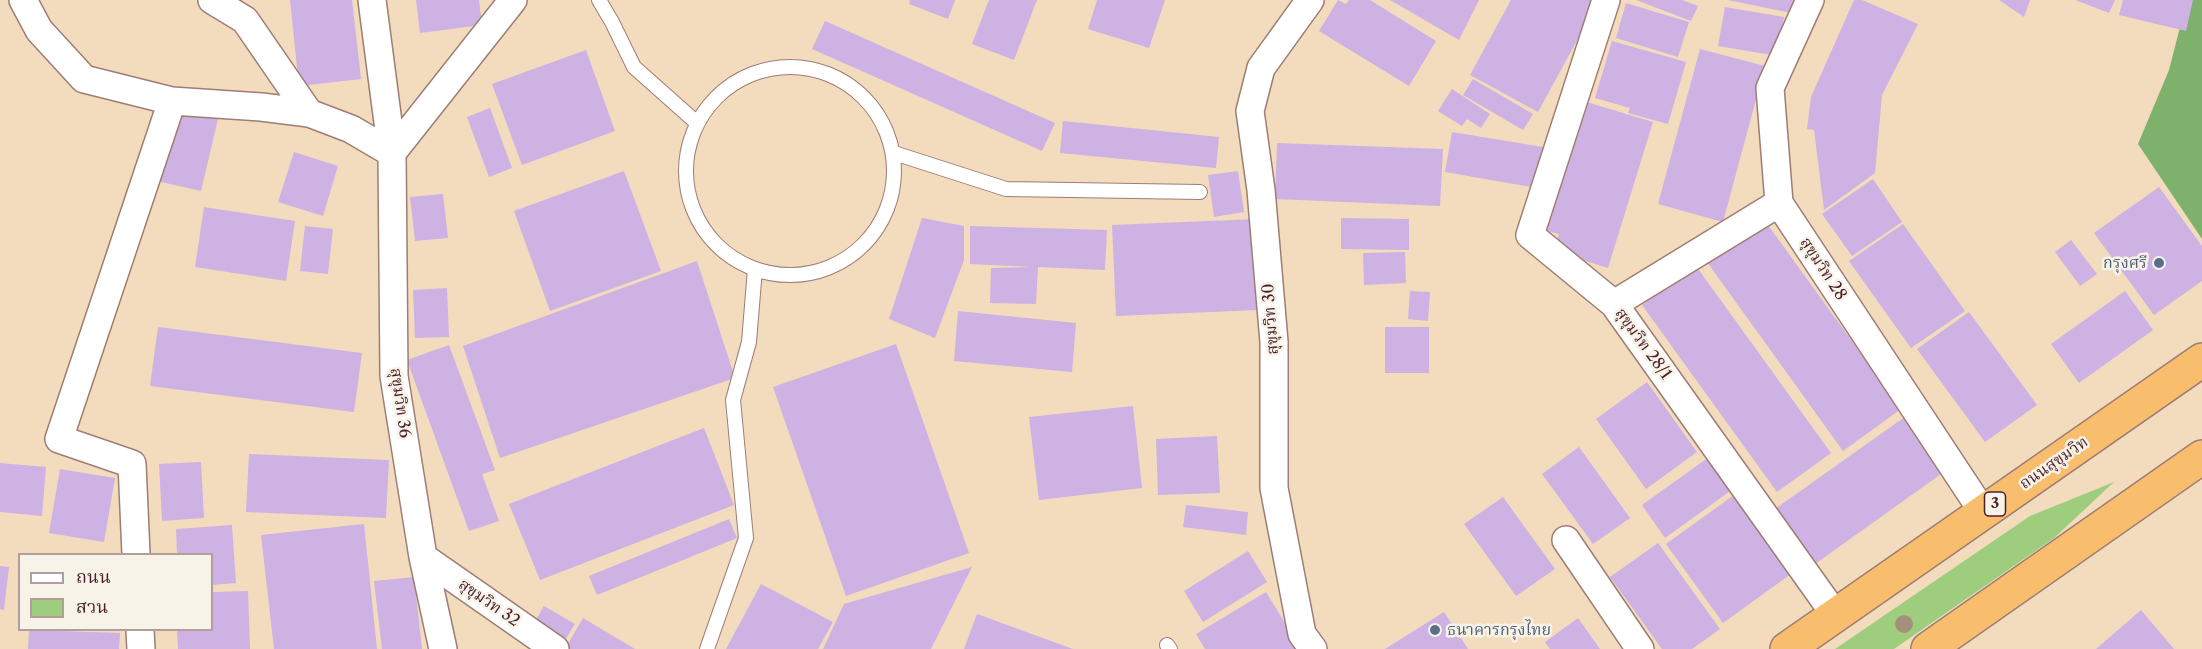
<!DOCTYPE html>
<html>
<head>
<meta charset="utf-8">
<style>
	body { margin:0 }
	#map { position:relative; width:2202px; height:649px; overflow:hidden; background:#f3dbbe; font-family:"Libre Caslon Text","Noto Serif Thai",serif }
	canvas { display:block }
	.legend { position:absolute; left:18px; top:553px; width:195px; height:78px; box-sizing:border-box; background:#f7f3e8; border:2px solid #b29e9c; margin:0; padding:8px 10px; list-style:none; font-size:18px; color:#4a1f2b }
	.legend li { display:flex; align-items:center; gap:12px; height:30px }
	.legend b { width:30px; border:2px solid #b29e9c }
</style>
</head>
<body>
<div id="map">
<canvas width="2202" height="649"></canvas>
<ul class="legend">
<li><b style="height:8px;background:#fff"></b>ถนน</li>
<li><b style="height:16px;background:#9ece7d"></b>สวน</li>
</ul>
</div>
<script>
const context = document.querySelector('canvas').getContext('2d');
context.lineJoin = 'round';
function fillPath(path, color) {
  context.fillStyle = color;
  context.fill(path, 'evenodd');
}
function toPath(rows) {
  const path = new Path2D();
  for (const r of rows) {
    if (r.length === 3) {
      path.moveTo(r[0] + r[2], r[1]);
      path.arc(r[0], r[1], r[2], 0, 2 * Math.PI);
      continue;
    }
    path.moveTo(r[0], r[1]);
    for (let i = 2; i < r.length; i += 2) path.lineTo(r[i], r[i + 1]);
  }
  return path;
}
function trace(path, color, width, dash) {
  context.strokeStyle = color;
  context.lineWidth = width;
  context.lineCap = dash ? 'butt' : 'round';
  context.setLineDash(dash || []);
  context.stroke(path);
}
function drawText(font, color, halo, rows, align = 'center') {
  context.font = font + ' "Libre Caslon Text","Noto Serif Thai",serif';
  context.lineWidth = 5;
  context.setLineDash([]);
  context.textBaseline = 'middle';
  context.strokeStyle = halo;
  context.fillStyle = color;
  for (const [text, x, y, turn = 0] of rows) {
    context.save();
    context.translate(x, y);
    context.rotate((+turn || 0) * Math.PI / 180);
    context.textAlign = isNaN(turn) ? turn : align;
    if (halo) context.strokeText(text, 0, 0);
    context.fillText(text, 0, 0);
    context.restore();
  }
}
fillPath(toPath([
	[2114,482,2054,538,1894,649,1835,649,2030,516]
]), '#9ece7d');
fillPath(toPath([
	[2187,0,2202,0,2202,239,2138,144,2169,70]
]), '#7eb16c');
fillPath(toPath([
	[290,0,352,0,361,79,299,86],
	[416,0,479,0,482,25,420,33],
	[910,0,955,0,948,19,909,4],
	[989,0,1037,0,1014,60,972,44],
	[1097,0,1165,0,1149,48,1088,29],
	[1338,0,1346,4,1349,0,1370,0,1436,41,1409,86,1319,31],
	[1390,0,1479,0,1459,40],
	[1511,0,1599,0,1538,112,1470,75],
	[1636,0,1682,0,1698,6,1691,21],
	[1728,0,1804,0,1801,15],
	[1854,0,1862,0,1918,24,1882,95,1875,173,1824,210,1814,130,1807,129,1811,97],
	[1999,0,2030,0,2024,17],
	[2075,0,2115,0,2109,13],
	[2123,0,2193,0,2186,31,2119,15],
	[1626,3,1689,22,1678,57,1616,38],
	[1725,7,1784,17,1777,56,1718,46],
	[825,21,1055,123,1042,151,812,49],
	[1612,41,1686,62,1668,124,1628,113,1630,108,1595,98],
	[1700,49,1765,66,1723,222,1658,204],
	[586,50,615,131,522,165,492,84],
	[1473,79,1533,114,1523,130,1463,95],
	[1452,89,1490,114,1481,128,1467,119,1462,126,1438,111],
	[1583,101,1653,122,1608,268,1554,251,1559,234,1543,230],
	[490,108,512,168,489,177,467,117],
	[174,109,218,119,201,191,157,181],
	[1063,121,1219,137,1216,168,1060,153],
	[1452,132,1543,147,1537,188,1445,172],
	[1277,143,1443,149,1440,206,1275,199],
	[294,152,338,166,323,216,278,202],
	[624,171,661,271,550,311,514,211],
	[1238,171,1244,212,1214,217,1208,175],
	[1873,179,1902,222,1852,256,1822,214],
	[2159,187,2202,246,2202,281,2154,315,2094,233],
	[443,194,448,238,415,241,410,197],
	[204,207,295,221,286,281,195,267],
	[922,218,964,226,964,260,935,338,889,319],
	[1341,218,1409,219,1409,250,1341,249],
	[1256,219,1258,310,1116,316,1112,225],
	[1765,221,1901,409,1843,451,1707,262],
	[1903,224,1965,311,1911,348,1849,261],
	[305,226,333,229,328,274,300,271],
	[970,226,1107,230,1105,270,1038,267,1036,304,990,303,991,268,1033,267,970,264],
	[2071,240,2097,274,2080,286,2055,252],
	[1405,252,1406,283,1364,285,1363,253],
	[697,261,735,378,500,458,463,346],
	[1696,266,1831,453,1777,492,1642,305],
	[447,288,449,337,415,338,413,290],
	[1410,291,1430,292,1428,321,1408,319],
	[2125,291,2153,330,2079,383,2051,344],
	[958,311,1076,323,1072,372,954,361],
	[1969,312,2037,405,1985,442,1917,349],
	[158,327,362,353,354,412,150,386],
	[1385,327,1429,327,1429,373,1385,373],
	[896,344,969,553,846,596,773,387],
	[449,345,495,470,482,474,499,521,469,531,407,360],
	[1647,382,1697,452,1646,489,1596,419],
	[1133,406,1142,488,1039,500,1029,417],
	[1909,414,1948,469,1815,564,1775,509],
	[704,428,734,505,540,580,509,504],
	[1217,436,1220,493,1158,495,1156,439],
	[1579,447,1630,518,1593,544,1542,474],
	[249,454,389,460,386,518,246,512],
	[1709,457,1733,489,1665,538,1642,505],
	[201,462,204,518,162,521,159,464],
	[0,463,46,467,42,516,0,512],
	[60,469,115,478,104,542,49,533],
	[1734,495,1791,574,1723,623,1666,544],
	[1503,497,1555,569,1516,596,1464,524],
	[1186,505,1248,512,1246,535,1183,527],
	[729,519,737,538,597,595,589,576],
	[364,524,377,649,274,649,261,535],
	[232,525,236,583,212,585,212,554,177,554,176,529],
	[1658,543,1720,629,1692,649,1662,649,1610,577],
	[1248,551,1267,582,1203,622,1184,591],
	[0,566,9,567,4,610,0,609],
	[972,567,931,649,823,649,844,604],
	[414,577,422,649,382,649,374,581],
	[761,584,833,622,818,649,726,649],
	[248,591,250,649,178,649,177,630,212,630,212,592],
	[1266,592,1301,649,1205,649,1196,634],
	[544,606,575,624,565,640,534,623],
	[2141,610,2174,649,2096,649],
	[1444,612,1468,649,1385,649],
	[977,614,1073,649,964,649],
	[583,618,635,649,569,649,566,647],
	[1578,618,1600,649,1550,649,1545,642],
	[29,630,120,633,119,649,28,649]
]), '#cdb2e3');
const lane = toPath([
	[599,0,612,22,634,67,697,123],
	[790,171,104],
	[894,153,1006,189,1200,192],
	[1167,645,1170,649],
	[707,649,746,538,733,400,749,342,755,269]
]);
const street = toPath([
	[23,0,39,30,84,79,172,101,261,107,309,113,351,129,392,153],
	[212,0,245,20,309,113],
	[372,0,392,153,394,376,423,557,443,649],
	[1310,0,1261,68,1250,111,1261,190,1274,342,1274,488,1302,634,1313,649],
	[1606,0,1530,235,1614,304,1836,616],
	[1810,0,1770,88,1779,203,1983,512],
	[392,153,513,0],
	[1614,304,1779,203],
	[1566,540,1640,649],
	[136,554,132,464,59,439,172,101],
	[423,557,555,649],
	[140,630,141,649]
]);
const highway = toPath([
	[1787,649,2202,360],
	[1928,649,2202,457]
]);
trace(lane, '#9e7d74', 16);
trace(street, '#9e7d74', 30);
trace(highway, '#9e7d74', 36);
trace(lane, '#fff', 14);
trace(street, '#fff', 27);
trace(highway, '#f9be6d', 33);
context.fillStyle = '#a4917b';
for (const [x, y] of [
	[1904,624]
]) {
  context.beginPath();
  context.arc(x, y, 9, 0, 2 * Math.PI);
  context.fill();
}
for (const [x, y, r, color] of [
	[2159,263,6,"#5c6f8a"],
	[1435,630,6,"#5c6f8a"]
]) {
  const dot = new Path2D();
  dot.arc(x, y, r, 0, 2 * Math.PI);
  context.fillStyle = color;
  context.fill(dot);
  trace(dot, '#f7f3e8', 2);
}
for (const [x, y, w] of [
	[1995,504,21]
]) {
  const box = new Path2D();
  box.roundRect(x - w / 2, y - 12, w, 24, 4.5);
  context.fillStyle = '#f7f3e8';
  context.fill(box);
  trace(box, '#4a1f2b', 1.5);
}
drawText('bold 15px', '#4a1f2b', null, [
	["3",1995,504]
]);
drawText('16px', '#4e5e75', '#f7f3e8', [
	["กรุงศรี",2147,263],
	["ธนาคารกรุงไทย",1447,630,"left"]
], 'right');
drawText('16px', '#4a1f2b', '#f7f3e8', [
	["สุขุมวิท 28",1823,269,57],
	["สุขุมวิท 30",1271,319,-94],
	["สุขุมวิท 28/1",1643,344,54],
	["สุขุมวิท 36",400,403,82],
	["ถนนสุขุมวิท",2054,463,-35],
	["สุขุมวิท 32",489,603,35]
]);
</script>
</body>
</html>
